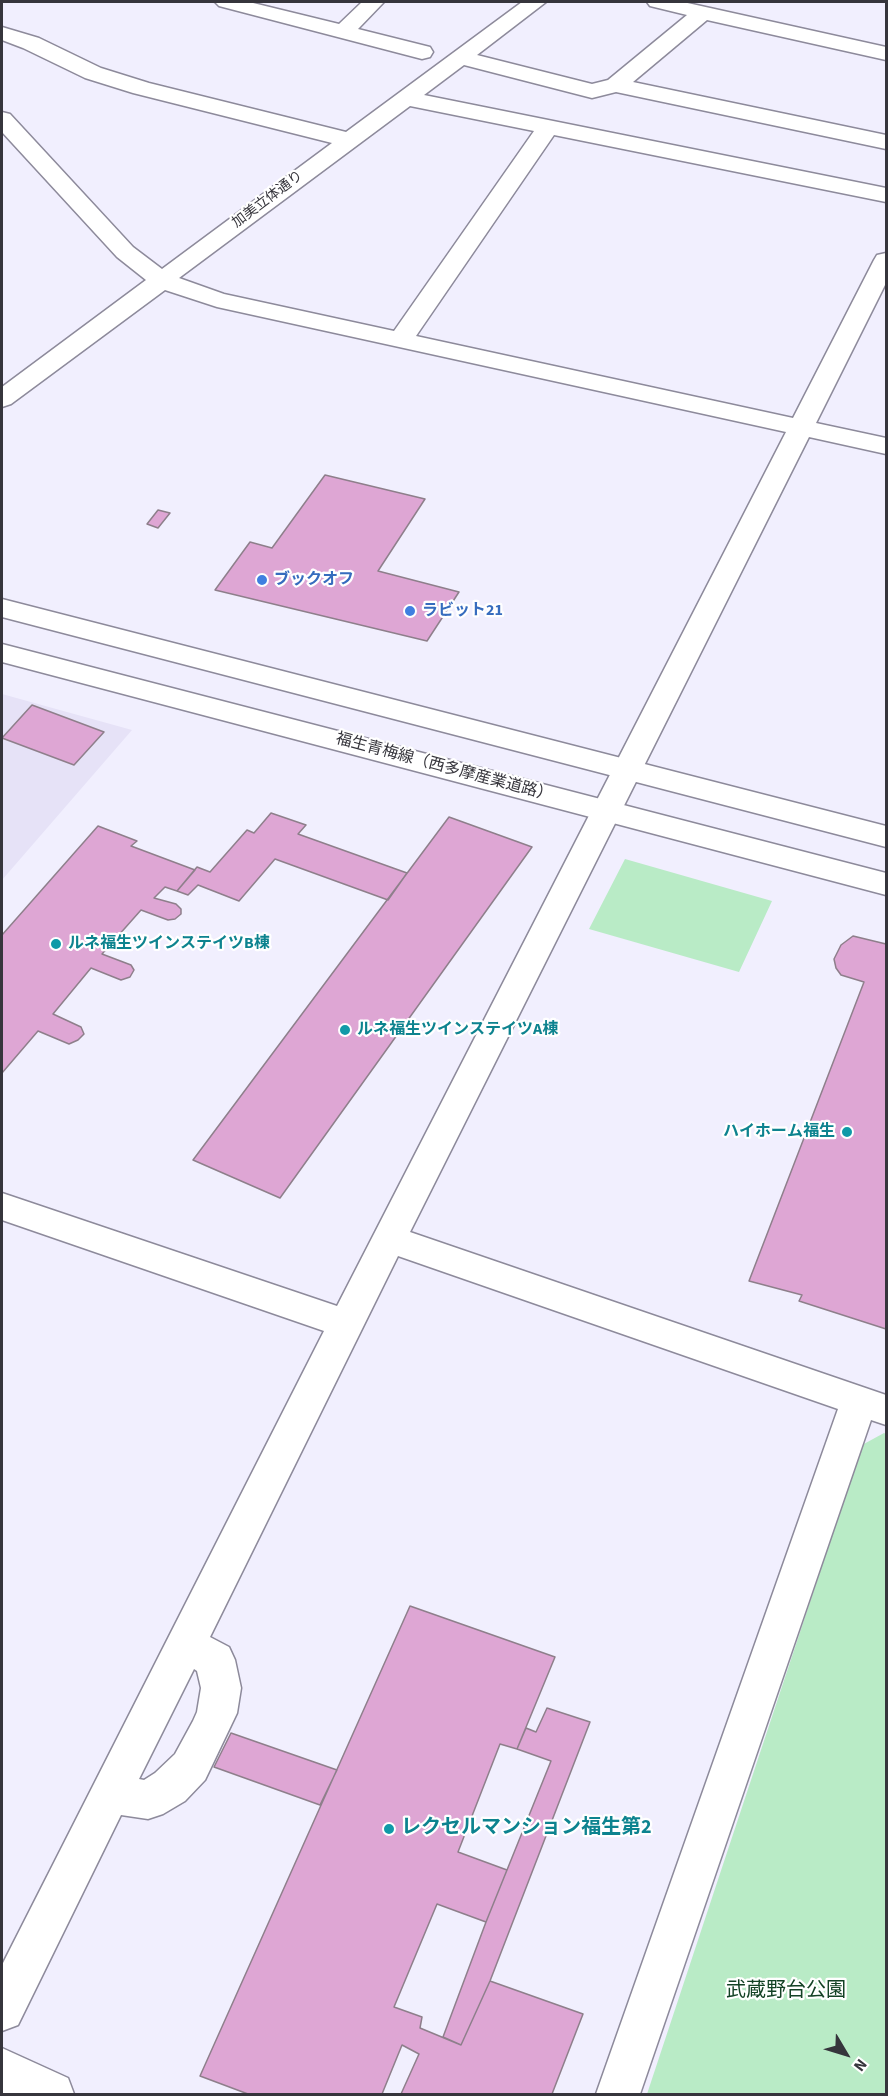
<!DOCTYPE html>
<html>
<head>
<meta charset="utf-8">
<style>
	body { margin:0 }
	#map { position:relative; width:888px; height:2096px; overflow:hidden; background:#f1effe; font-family:"Source Sans 3",sans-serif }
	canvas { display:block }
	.frame { position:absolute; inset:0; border:3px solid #36353c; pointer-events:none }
	.north { position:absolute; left:816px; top:2024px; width:60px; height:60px; -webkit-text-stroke:4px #fff; paint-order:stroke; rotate:128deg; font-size:16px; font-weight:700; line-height:24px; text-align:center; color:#36353c }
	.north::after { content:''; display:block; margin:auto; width:21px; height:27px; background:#36353c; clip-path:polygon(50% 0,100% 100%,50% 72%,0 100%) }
</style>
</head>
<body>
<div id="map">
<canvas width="888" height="2096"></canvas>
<div class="frame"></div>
<div class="north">N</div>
</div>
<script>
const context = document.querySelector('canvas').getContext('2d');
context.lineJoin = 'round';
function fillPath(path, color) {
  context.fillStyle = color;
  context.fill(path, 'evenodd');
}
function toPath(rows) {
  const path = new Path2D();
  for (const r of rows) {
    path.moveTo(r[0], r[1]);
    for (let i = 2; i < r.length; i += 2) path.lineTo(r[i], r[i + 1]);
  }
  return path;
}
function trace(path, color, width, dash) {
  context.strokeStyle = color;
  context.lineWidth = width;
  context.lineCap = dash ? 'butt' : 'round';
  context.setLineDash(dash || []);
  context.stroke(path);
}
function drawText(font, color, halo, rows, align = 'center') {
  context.font = font + ' "Source Sans 3","Noto Sans JP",sans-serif';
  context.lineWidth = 4.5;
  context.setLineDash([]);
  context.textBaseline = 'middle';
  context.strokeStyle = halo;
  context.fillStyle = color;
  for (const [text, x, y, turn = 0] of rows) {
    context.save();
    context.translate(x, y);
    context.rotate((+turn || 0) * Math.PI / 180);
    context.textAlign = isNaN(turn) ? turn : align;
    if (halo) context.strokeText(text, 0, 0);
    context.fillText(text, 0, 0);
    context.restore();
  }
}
fillPath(toPath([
	[2,694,132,730,2,880]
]), '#e6e2f7');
fillPath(toPath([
	[625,859,772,901,739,972,589,929],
	[884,1433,886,1434,886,2094,647,2094,862,1445]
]), '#b9ebc6');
const building = toPath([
	[325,475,425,499,378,571,459,592,427,641,215,590,250,542,272,548,325,475],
	[158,510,170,513,158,528,147,524,158,510],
	[32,705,104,732,74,765,2,738,32,705],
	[271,813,306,825,298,834,407,873,388,900,275,859,239,901,198,885,188,895,177,891,197,867,210,872,247,830,254,833,271,813],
	[449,817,532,847,280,1198,193,1160,449,817],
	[98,826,137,841,131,846,195,870,177,891,165,887,154,898,176,904,181,909,181,914,175,919,168,920,141,910,102,954,131,965,134,970,130,977,121,980,91,968,53,1014,81,1027,84,1034,78,1040,69,1044,38,1031,2,1073,2,935,98,826],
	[853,936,886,944,886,1329,799,1301,802,1295,749,1281,864,982,841,975,836,968,834,959,841,945,853,936],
	[410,1606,555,1657,517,1749,500,1744,458,1852,507,1870,486,1922,437,1904,394,2007,422,2017,420,2028,461,2045,490,1981,583,2014,552,2094,401,2094,419,2054,402,2045,382,2094,248,2094,200,2076,410,1606],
	[547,1708,590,1722,490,1981,461,2045,443,2037,486,1922,551,1761,517,1749,526,1728,536,1732,547,1708],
	[231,1733,337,1770,320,1805,214,1767,231,1733]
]);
fillPath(building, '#dea6d4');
trace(building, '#8e7f8b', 1.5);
const minor = toPath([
	[215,2,249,2,339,24,362,2,384,2,358,29,430,47,433,52,430,57,422,59,219,6,215,2],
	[522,2,546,2,477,55,592,84,608,80,687,15,650,6,647,2,683,2,886,47,886,60,707,20,633,82,886,135,886,149,616,92,592,98,464,65,424,95,886,188,886,202,554,135,416,336,793,418,874,260,877,255,886,253,886,283,816,423,886,438,886,454,809,437,410,1232,886,1395,886,1425,871,1420,640,2094,596,2094,838,1409,398,1256,210,1637,229,1647,235,1660,241,1688,237,1713,205,1780,185,1801,163,1814,148,1819,121,1815,18,2025,2,2031,2,1965,324,1331,2,1220,2,1193,337,1306,786,432,217,307,165,290,11,404,2,407,2,387,146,280,117,257,2,132,2,112,10,114,133,247,162,269,332,143,133,93,85,78,23,48,2,40,2,27,39,38,101,68,149,83,346,132,522,2],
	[410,106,534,131,394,331,224,294,179,278,410,106],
	[194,1669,197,1671,201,1688,197,1712,193,1721,175,1754,155,1773,144,1780,139,1779,194,1669],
	[2,2048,68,2078,74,2094,2,2093,2,2048]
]);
const major = toPath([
	[2,599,886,826,886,847,2,617,2,599],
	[2,644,886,873,886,895,2,662,2,644]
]);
trace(minor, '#8d8a9b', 3);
trace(major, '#8d8a9b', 3);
fillPath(minor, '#fff');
fillPath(major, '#fff');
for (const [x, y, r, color] of [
	[262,580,6,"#3f7fe0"],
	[410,611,6,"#3f7fe0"],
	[56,944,6,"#0f9aa8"],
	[345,1030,6,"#0f9aa8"],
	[847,1132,6,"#0f9aa8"],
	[389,1829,6,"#0f9aa8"]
]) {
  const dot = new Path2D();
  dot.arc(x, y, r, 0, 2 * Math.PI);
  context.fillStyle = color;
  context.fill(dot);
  trace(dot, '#fff', 2);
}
drawText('14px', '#36353c', '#fff', [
	["加美立体通り",268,200,-37]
]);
drawText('bold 16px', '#366cbe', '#fff', [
	["ブックオフ",274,580],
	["ラビット21",422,611]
], 'left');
drawText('16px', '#36353c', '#fff', [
	["福生青梅線（西多摩産業道路）",444,768,15]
]);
drawText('bold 16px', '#0d838f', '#fff', [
	["ルネ福生ツインステイツB棟",68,944],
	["ルネ福生ツインステイツA棟",357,1030],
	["ハイホーム福生",835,1132,"right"]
], 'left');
drawText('bold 20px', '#0d838f', '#fff', [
	["レクセルマンション福生第2",401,1829]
], 'left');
drawText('20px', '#134225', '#fff', [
	["武蔵野台公園",786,1992]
]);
</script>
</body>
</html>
